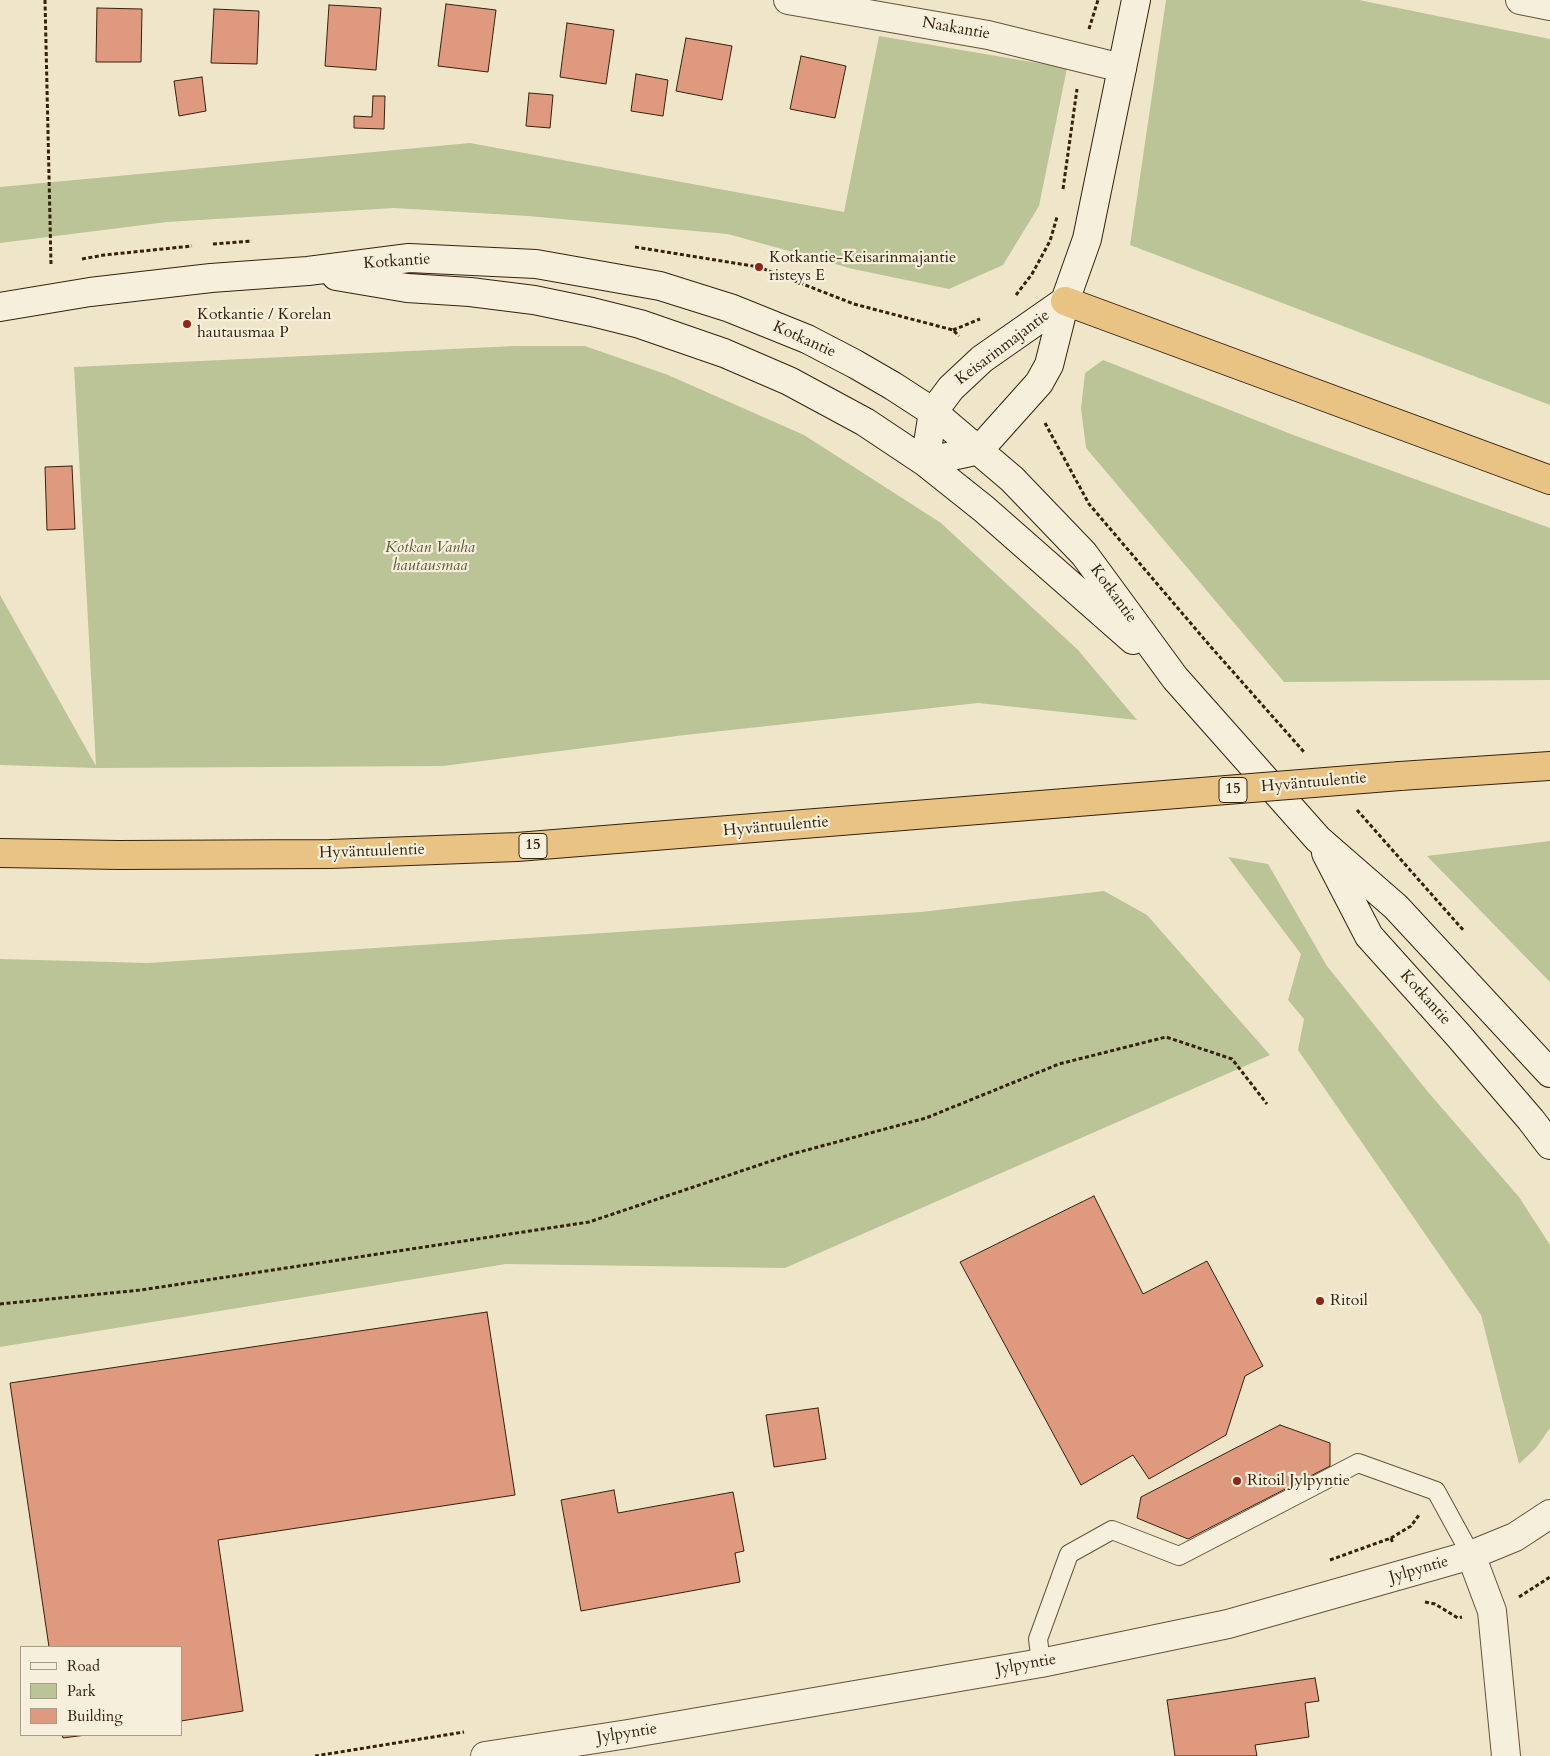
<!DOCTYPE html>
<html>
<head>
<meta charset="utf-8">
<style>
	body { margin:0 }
	#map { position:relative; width:1550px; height:1756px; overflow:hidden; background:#efe6c9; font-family:Cardo,serif }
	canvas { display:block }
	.legend { position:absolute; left:20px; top:1646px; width:162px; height:90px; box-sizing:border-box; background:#f5efdc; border:1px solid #a89d88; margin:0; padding:6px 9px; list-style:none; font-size:15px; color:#35220b }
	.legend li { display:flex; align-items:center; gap:10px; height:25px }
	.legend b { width:25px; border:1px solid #a89d88 }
</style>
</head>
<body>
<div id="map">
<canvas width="1550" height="1756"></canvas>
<ul class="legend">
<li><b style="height:6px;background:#f5efdc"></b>Road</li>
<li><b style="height:14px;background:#bac496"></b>Park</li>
<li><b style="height:14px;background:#de997f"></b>Building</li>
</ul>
</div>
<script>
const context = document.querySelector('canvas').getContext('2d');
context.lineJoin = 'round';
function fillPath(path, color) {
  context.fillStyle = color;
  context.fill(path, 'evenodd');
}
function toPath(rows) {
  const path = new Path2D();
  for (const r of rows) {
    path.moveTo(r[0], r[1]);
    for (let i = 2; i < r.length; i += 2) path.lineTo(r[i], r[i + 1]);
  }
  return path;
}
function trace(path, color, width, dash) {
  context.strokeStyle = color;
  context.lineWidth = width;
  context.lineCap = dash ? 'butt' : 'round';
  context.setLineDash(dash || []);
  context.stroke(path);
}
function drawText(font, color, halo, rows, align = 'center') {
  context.font = font + ' Cardo,serif';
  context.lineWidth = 4.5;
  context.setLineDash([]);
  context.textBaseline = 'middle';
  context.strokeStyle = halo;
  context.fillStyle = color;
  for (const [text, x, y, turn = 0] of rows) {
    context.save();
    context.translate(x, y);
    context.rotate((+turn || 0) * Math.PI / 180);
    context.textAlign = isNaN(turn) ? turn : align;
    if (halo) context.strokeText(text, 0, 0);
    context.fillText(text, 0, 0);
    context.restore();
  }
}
fillPath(toPath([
	[1166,0,1359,0,1550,39,1550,405,1130,245],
	[879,36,1067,68,1039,206,1003,265,949,289,853,269,728,234,528,216,394,208,167,222,0,243,0,187,470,143,844,212],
	[515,346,585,346,668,375,804,435,941,523,1078,650,1137,720,978,703,685,735,443,766,96,768,0,765,0,595,96,766,74,367],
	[1103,360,1296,436,1550,528,1550,680,1284,682,1086,448,1081,408,1085,373],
	[1550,841,1550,982,1427,856],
	[1228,857,1268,864,1327,966,1428,1092,1519,1197,1550,1245,1550,1428,1536,1448,1519,1464,1481,1315,1298,1050,1304,1019,1288,1000,1301,954],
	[1104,891,1147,915,1270,1055,785,1268,506,1264,0,1347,0,959,148,963,921,912]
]), '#bac496');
const building = toPath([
	[446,4,496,10,488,72,438,66,446,4],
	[329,5,381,8,376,70,325,66,329,5],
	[97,8,142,9,141,62,96,62,97,8],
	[214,9,259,11,257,64,211,63,214,9],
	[567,23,614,30,606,84,560,77,567,23],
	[686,38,732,46,722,100,676,91,686,38],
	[801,56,846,66,835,118,790,109,801,56],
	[636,74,668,80,663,116,631,111,636,74],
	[202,77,206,111,179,116,174,81,202,77],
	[529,93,553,95,550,128,526,126,529,93],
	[373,96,385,96,384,129,354,128,354,116,372,117,373,96],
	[72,466,75,529,47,530,45,467,72,466],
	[1094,1196,1143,1294,1207,1261,1263,1366,1245,1376,1226,1435,1149,1479,1133,1455,1081,1485,960,1262,1094,1196],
	[487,1312,515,1495,218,1540,243,1711,181,1721,181,1647,49,1647,10,1383,487,1312],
	[818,1408,826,1459,774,1467,766,1415,818,1408],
	[1280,1425,1330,1443,1330,1466,1188,1539,1137,1518,1141,1497,1280,1425],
	[614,1490,618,1513,733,1492,744,1551,735,1553,740,1582,581,1611,561,1500,614,1490],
	[1315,1678,1319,1701,1305,1703,1309,1737,1255,1745,1257,1756,1175,1756,1167,1700,1315,1678],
	[62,1735,86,1735,63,1738,62,1735]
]);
fillPath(building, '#de997f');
trace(building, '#35220b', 1);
const lane = toPath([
	[1041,1663,1038,1639,1069,1554,1112,1530,1179,1556,1358,1463,1436,1491,1471,1555]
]);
const street = toPath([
	[788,0,988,35,1122,68],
	[1520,0,1550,6],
	[1471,1555,1492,1611,1506,1756],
	[485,1756,628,1734,1041,1663,1228,1624,1471,1555,1515,1537,1550,1514]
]);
const secondary = toPath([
	[336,276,407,288,470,292,534,300,592,312,640,324,724,353,789,381,865,422,925,462,984,509,1133,640],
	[0,307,90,292,211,278,308,271,409,258,536,264,660,286,730,308,807,339,855,364,893,386,933,412,1012,479,1084,554,1175,678,1318,839,1396,907,1550,1073],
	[925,462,979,450,1039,383,1049,365,1065,301,1087,239,1136,0],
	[925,462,933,412,951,388,982,359,1065,301],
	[1326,853,1369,936,1458,1035,1531,1120,1550,1145]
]);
const highway = toPath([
	[1065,301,1550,480],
	[1400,776,1550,766],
	[0,853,119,855,330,854,517,847,1065,803]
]);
trace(lane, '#64533a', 20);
trace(street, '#64533a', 30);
trace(secondary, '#35220b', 30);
trace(highway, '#35220b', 30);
trace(toPath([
	[45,0,51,264],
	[1089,29,1098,0],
	[1063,189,1077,89],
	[213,244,252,241],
	[635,247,759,267,854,304,953,330,959,336],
	[82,259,104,255,192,246],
	[1016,295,1032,274,1050,241,1057,217],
	[953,330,980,319],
	[1045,423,1089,504,1211,647,1304,752],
	[1357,810,1464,931],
	[0,1304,141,1290,589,1222,792,1154,926,1118,1059,1064,1166,1037,1232,1059,1267,1104],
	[1391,1538,1411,1526,1419,1515],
	[1330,1560,1391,1538,1393,1544],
	[1519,1597,1550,1577],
	[1425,1602,1435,1604,1458,1618,1462,1617],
	[315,1756,464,1732]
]), '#35220b', 3, [4, 2.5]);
trace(lane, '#f5efdc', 18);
trace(street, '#f5efdc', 28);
trace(secondary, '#f5efdc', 28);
trace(highway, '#e8c384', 28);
const highwayBridge = toPath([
	[1065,803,1400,776]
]);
trace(highwayBridge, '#35220b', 30, []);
trace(highwayBridge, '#e8c384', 28);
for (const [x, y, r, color] of [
	[759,267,5,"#8f2418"],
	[187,324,5,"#8f2418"],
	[1320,1301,5,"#8f2418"],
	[1237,1481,5,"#8f2418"]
]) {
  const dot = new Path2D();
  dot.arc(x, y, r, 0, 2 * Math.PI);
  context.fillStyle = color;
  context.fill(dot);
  trace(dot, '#f5efdc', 2);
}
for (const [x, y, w] of [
	[1233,790,28],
	[533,846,28]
]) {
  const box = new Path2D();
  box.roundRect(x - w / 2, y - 12.5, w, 25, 4);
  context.fillStyle = '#f5efdc';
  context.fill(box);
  trace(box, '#35220b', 1);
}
drawText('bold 15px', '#35220b', null, [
	["15",1233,790],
	["15",533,846]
]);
drawText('16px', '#35220b', '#f5efdc', [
	["Naakantie",956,29,10],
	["Kotkantie",397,262,-4],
	["Kotkantie",804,340,24],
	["Keisarinmajantie",1003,348,-37],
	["Kotkantie",1113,594,54],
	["Hyväntuulentie",1314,783,-5],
	["Hyväntuulentie",776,827,-5],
	["Hyväntuulentie",372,852,-2],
	["Kotkantie",1425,998,48],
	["Jylpyntie",1419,1570,-16],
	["Jylpyntie",1026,1665,-10],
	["Jylpyntie",627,1734,-9]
]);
drawText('16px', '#35220b', '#f5efdc', [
	["Kotkantie-Keisarinmajantie",769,258],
	["risteys E",769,276],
	["Kotkantie / Korelan",197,315],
	["hautausmaa P",197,333],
	["Ritoil",1330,1301],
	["Ritoil Jylpyntie",1247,1481]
], 'left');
drawText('italic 16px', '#5d5335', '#f5efdc', [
	["Kotkan Vanha",430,548],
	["hautausmaa",430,566]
]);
</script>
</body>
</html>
